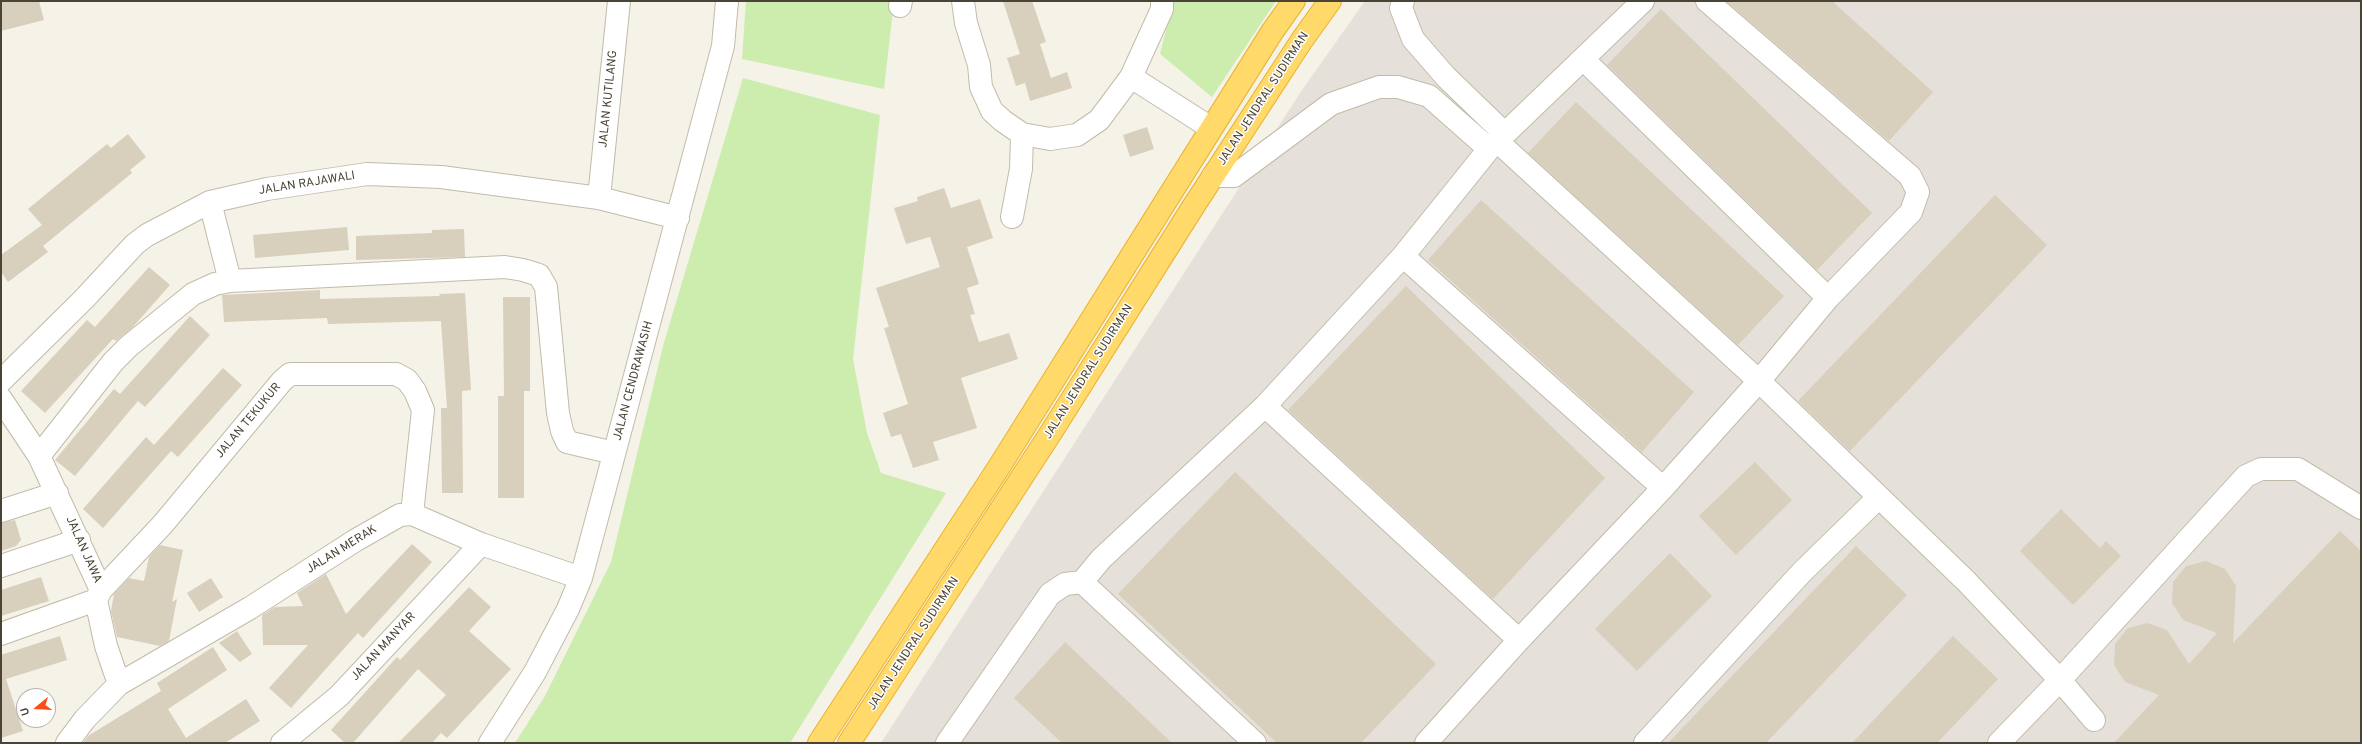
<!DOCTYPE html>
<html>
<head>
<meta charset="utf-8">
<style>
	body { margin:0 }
	#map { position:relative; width:2362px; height:744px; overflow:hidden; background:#f5f2e8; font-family:Overpass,sans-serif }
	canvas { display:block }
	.frame { position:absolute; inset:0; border:2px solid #4a4436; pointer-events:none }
	.north { position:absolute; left:16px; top:688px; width:40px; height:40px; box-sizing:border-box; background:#fff; border:1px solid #b7b4af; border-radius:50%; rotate:252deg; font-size:11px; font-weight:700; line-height:16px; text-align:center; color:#4a4436 }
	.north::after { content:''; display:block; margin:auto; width:14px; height:18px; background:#ff4b16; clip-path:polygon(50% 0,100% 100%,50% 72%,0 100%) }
</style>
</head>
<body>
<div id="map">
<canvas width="2362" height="744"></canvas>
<div class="frame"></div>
<div class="north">U</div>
</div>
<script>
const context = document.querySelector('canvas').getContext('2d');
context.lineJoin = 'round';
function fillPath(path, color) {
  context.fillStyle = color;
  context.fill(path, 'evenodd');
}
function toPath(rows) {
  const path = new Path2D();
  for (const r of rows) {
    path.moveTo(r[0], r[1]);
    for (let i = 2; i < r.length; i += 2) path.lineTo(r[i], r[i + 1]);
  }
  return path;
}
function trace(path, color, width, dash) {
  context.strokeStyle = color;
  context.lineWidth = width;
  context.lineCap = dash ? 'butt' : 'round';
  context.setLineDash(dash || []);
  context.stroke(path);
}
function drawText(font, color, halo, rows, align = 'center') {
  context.font = font + ' Overpass,sans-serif';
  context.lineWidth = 3;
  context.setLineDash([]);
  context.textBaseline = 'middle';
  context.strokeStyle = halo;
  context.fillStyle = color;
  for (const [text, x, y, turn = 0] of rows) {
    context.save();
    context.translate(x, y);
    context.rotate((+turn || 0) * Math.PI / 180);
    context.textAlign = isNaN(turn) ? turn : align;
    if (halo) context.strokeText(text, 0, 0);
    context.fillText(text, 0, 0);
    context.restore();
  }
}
fillPath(toPath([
	[1365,1,2361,1,2361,743,881,743,1302,90]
]), '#e5e1da');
fillPath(toPath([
	[746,1,894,1,884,89,742,59],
	[1173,1,1276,1,1212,97,1160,54],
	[743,78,880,115,853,359,867,433,881,473,946,493,790,743,515,743,545,696,611,562,663,346]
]), '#ccedae');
fillPath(toPath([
	[1,1,39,1,44,20,1,31],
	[1003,1,1032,1,1046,42,1040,44,1051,78,1067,72,1072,88,1030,101,1025,83,1016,86,1007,58,1020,54],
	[1726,1,1832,1,1933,92,1889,141],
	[1661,9,1872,213,1817,270,1607,65],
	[1576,102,1784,296,1738,345,1528,153],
	[1147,127,1154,149,1130,157,1123,135],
	[128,134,146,157,130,170,132,173,43,246,48,252,8,282,1,272,1,255,42,225,28,209,107,144,111,148],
	[944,188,951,208,980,199,993,238,967,247,979,284,967,288,975,314,970,315,979,342,1009,333,1018,359,961,378,977,428,933,442,939,460,913,468,901,434,891,437,883,413,908,404,884,328,889,327,876,288,940,267,930,237,906,244,894,208,918,201,917,197],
	[1995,195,2047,245,1850,451,1798,401],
	[1481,200,1694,392,1642,452,1428,260],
	[347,227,349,250,255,258,253,235],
	[464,229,465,257,356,260,356,236,432,233,432,230],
	[149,267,170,285,132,328,116,341,113,339,45,413,21,391,87,320,95,327],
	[1406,286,1605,478,1493,599,1288,410],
	[320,290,320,299,440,296,439,294,465,293,471,390,462,391,463,493,442,493,441,408,447,408,441,321,328,324,327,318,224,322,222,295],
	[503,297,530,297,530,391,524,391,524,498,498,498,498,396,504,396],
	[190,316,210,335,145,407,138,401,75,476,55,460,114,389,120,394],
	[223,368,242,385,178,457,171,451,103,528,83,509,146,437,154,445],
	[1755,462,1792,500,1736,555,1699,516],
	[1235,472,1436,664,1361,743,1277,743,1118,594],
	[2061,509,2100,548,2106,541,2121,556,2073,605,2020,551],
	[15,520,21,540,16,546,1,551,1,523],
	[2340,531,2361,551,2361,743,2114,743,2159,695,2125,682,2114,665,2115,644,2128,628,2147,623,2167,630,2189,664,2217,633,2183,620,2172,603,2173,582,2186,566,2206,561,2225,569,2236,586,2233,643],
	[412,544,432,562,363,638,358,633,291,708,269,688,308,645,263,645,262,615,275,607,303,606,297,593,326,574,346,614],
	[160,545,183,550,172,602,177,599,169,641,160,646,117,637,111,611,114,594,129,578,144,581,149,557],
	[1856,546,1907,595,1766,743,1668,743],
	[1670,553,1712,596,1637,671,1595,629],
	[41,577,49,601,1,616,1,590],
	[211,578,223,597,199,612,187,593],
	[469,587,491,607,469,631,511,669,447,738,441,733,432,743,398,743,446,695,418,669,353,743,345,743,331,730,397,657,400,660],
	[237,631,252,654,240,662,219,643],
	[60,636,67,660,6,679,23,731,1,738,1,655],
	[1953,636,1998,679,1937,743,1852,743],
	[1065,642,1172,743,1062,743,1014,698],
	[213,647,227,670,168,709,186,738,246,699,260,721,225,743,83,743,88,736,161,691,157,683]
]), '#d8cfbd');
const minor = toPath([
	[963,1,966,23,979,65,981,87,992,111,1003,121,1022,134,1021,169,1012,217],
	[1403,1,1401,8,1413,39,1446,77,1504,133],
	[900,6,901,1],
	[1583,59,1828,298],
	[1131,77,1211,128],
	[1022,134,1050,139,1077,135,1099,120,1131,77,1162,9,1162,1],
	[1497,141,1759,381,1966,581,2060,680,2094,720],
	[1213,176,1234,176,1331,104,1379,87,1398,87,1429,96,1489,149],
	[599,198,619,1],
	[210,202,230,281],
	[1403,256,1663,488],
	[1,381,84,299,135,244,147,235,210,202,267,189,367,174,441,177,599,198,678,218],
	[1,399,39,456,101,590,96,600,106,646,119,684,85,719,67,743],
	[1265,406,1519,640],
	[39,456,113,362,129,346,193,294,215,284,230,281,505,267,523,270,539,275,546,287,558,413,562,431,567,442,614,453],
	[1,511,57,493],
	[1,566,79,540],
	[1082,582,1101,559,1265,406,1403,256,1489,149,1643,1],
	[101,590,163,524,282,381,290,374,396,374,407,380,415,391,423,410,412,514],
	[1,634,96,600],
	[119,684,250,608,356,540,400,515,412,514,481,544,581,578],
	[282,743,339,696,481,544],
	[490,743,535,672,568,609,581,578,723,46,727,1],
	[947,743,1050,594,1065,584,1082,582,1255,743],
	[1426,743,1519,640,1663,488,1759,381,1828,298,1911,212,1918,192,1910,176,1707,1],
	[1645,743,1802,572,1879,497],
	[1999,743,2060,680,2246,476,2261,469,2298,469,2361,508]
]);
const highway = toPath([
	[819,743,999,467,1272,32,1294,1],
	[849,743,1050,434,1193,207,1302,40,1330,1]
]);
trace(minor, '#c2bbaa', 24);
trace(highway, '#eab32e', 24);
trace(minor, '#fff', 22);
trace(highway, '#ffd96a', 22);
drawText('12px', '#4a4436', '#fff', [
	["JALAN KUTILANG",609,99,-84],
	["JALAN JENDRAL SUDIRMAN",1264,99,-57],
	["JALAN RAJAWALI",307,184,-9],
	["JALAN JENDRAL SUDIRMAN",1089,372,-58],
	["JALAN CENDRAWASIH",634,381,-75],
	["JALAN TEKUKUR",249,421,-50],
	["JALAN JAWA",83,550,66],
	["JALAN MERAK",342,550,-32],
	["JALAN JENDRAL SUDIRMAN",914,644,-57],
	["JALAN MANYAR",384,647,-47]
]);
</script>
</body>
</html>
